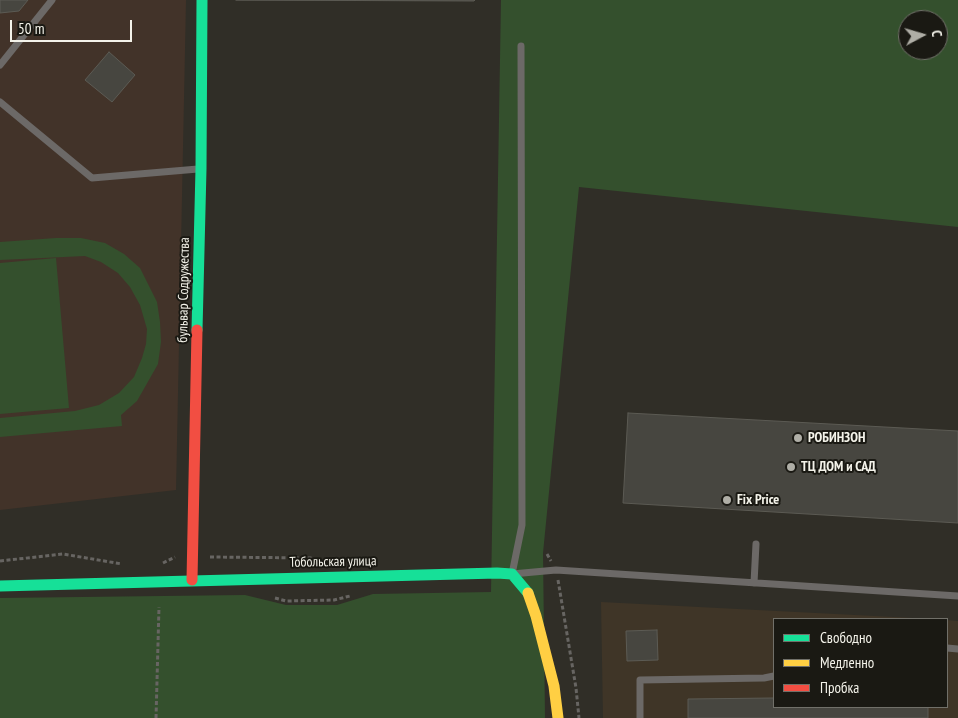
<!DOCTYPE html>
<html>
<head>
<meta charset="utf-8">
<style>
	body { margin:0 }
	#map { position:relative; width:958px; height:718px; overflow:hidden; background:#302e27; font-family:"PT Sans Narrow",sans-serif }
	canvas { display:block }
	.legend { position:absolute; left:773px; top:618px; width:175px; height:90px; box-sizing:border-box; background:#1a1913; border:1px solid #717069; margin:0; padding:6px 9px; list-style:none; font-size:15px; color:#f4f3ea }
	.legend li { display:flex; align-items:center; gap:10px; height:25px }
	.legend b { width:25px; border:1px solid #717069 }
	.north { position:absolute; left:898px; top:10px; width:50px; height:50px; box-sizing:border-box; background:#1a1913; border:1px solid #717069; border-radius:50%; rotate:84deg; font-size:14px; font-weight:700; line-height:20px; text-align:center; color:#f4f3ea }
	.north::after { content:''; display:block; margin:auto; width:18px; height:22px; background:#afaea6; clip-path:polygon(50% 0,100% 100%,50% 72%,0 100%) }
	.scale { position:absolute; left:10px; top:20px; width:122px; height:22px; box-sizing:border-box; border:2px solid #f4f3ea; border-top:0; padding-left:6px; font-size:15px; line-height:18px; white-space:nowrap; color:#f4f3ea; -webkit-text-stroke:4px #1a1913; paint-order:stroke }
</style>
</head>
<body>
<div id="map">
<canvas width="958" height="718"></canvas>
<ul class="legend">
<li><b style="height:6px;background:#16e098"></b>Свободно</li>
<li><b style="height:6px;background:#ffcf43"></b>Медленно</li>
<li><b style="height:6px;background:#f24e42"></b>Пробка</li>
</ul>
<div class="north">С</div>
<div class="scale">50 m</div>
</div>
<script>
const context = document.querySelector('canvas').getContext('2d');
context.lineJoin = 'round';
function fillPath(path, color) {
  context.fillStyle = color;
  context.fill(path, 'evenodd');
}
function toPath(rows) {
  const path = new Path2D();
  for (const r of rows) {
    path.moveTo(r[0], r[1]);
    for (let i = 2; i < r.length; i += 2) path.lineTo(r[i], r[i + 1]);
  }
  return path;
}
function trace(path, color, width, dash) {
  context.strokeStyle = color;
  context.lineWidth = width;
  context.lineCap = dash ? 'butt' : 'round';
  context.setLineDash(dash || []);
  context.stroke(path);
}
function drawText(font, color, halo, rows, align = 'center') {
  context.font = font + ' "PT Sans Narrow",sans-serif';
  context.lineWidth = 4;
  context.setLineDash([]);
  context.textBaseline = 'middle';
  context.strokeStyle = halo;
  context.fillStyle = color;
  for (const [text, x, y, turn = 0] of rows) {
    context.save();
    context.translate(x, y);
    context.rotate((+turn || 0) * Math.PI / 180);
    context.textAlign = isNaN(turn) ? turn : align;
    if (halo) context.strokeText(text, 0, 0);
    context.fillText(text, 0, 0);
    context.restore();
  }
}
fillPath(toPath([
	[601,602,933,619,774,619,774,707,947,707,947,620,958,621,958,718,603,718]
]), '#3f3527');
fillPath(toPath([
	[0,0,186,0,176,490,0,510]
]), '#423329');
fillPath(toPath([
	[501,0,958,0,958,227,579,187,543,553,545,718,0,718,0,598,245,595,286,605,337,605,373,594,491,592],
	[908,20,938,20,938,50,908,50],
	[56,238,81,238,105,243,124,254,140,268,157,302,160,322,161,342,158,364,137,401,121,415,122,426,0,437,0,418,75,411,99,405,119,393,134,377,142,358,146,344,147,329,140,305,130,287,118,273,101,262,85,256,0,260,0,242],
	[56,258,69,408,0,414,0,263]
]), '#34502d');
const building = toPath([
	[0,0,28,0,19,11,0,13,0,0],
	[236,0,475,0,474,1,236,0],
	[109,52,135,75,112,102,85,80,109,52],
	[628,413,958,431,958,523,623,503,628,413],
	[657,630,658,660,627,661,626,631,657,630],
	[774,698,774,707,928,707,928,718,688,718,688,699,774,698]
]);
fillPath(building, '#474640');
trace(building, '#5c5b54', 1);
trace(toPath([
	[547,554,551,561],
	[210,557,314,558],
	[0,561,63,554,122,564],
	[163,563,175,557],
	[558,580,576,688,579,718],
	[275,598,286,601,334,600,350,596],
	[156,718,159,607]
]), '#676562', 3, [4, 2.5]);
trace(toPath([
	[521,46,522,525,512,574,556,570,958,596],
	[0,65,52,0],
	[0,102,92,178,198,169],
	[754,583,756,544],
	[947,648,958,649],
	[640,718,640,680,764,678,774,676]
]), '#6c6967', 7);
trace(toPath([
	[197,330,201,169,202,0],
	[0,586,497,573,512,574,528,593]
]), '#16e098', 11);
trace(toPath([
	[528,593,536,616,554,686,558,718]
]), '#ffcf43', 11);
trace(toPath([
	[192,580,197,330]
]), '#f24e42', 11);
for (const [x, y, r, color] of [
	[798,438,5,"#afaea6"],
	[791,467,5,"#afaea6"],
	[727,500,5,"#afaea6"]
]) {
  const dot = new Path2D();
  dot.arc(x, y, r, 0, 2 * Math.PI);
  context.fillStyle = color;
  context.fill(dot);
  trace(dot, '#1a1913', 2);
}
drawText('14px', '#f4f3ea', '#1a1913', [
	["бульвар Содружества",184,290,-89],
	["Тобольская улица",333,562,-1]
]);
drawText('bold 14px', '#f4f3ea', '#1a1913', [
	["РОБИНЗОН",808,438],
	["ТЦ ДОМ и САД",801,467],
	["Fix Price",737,500]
], 'left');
</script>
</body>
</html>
